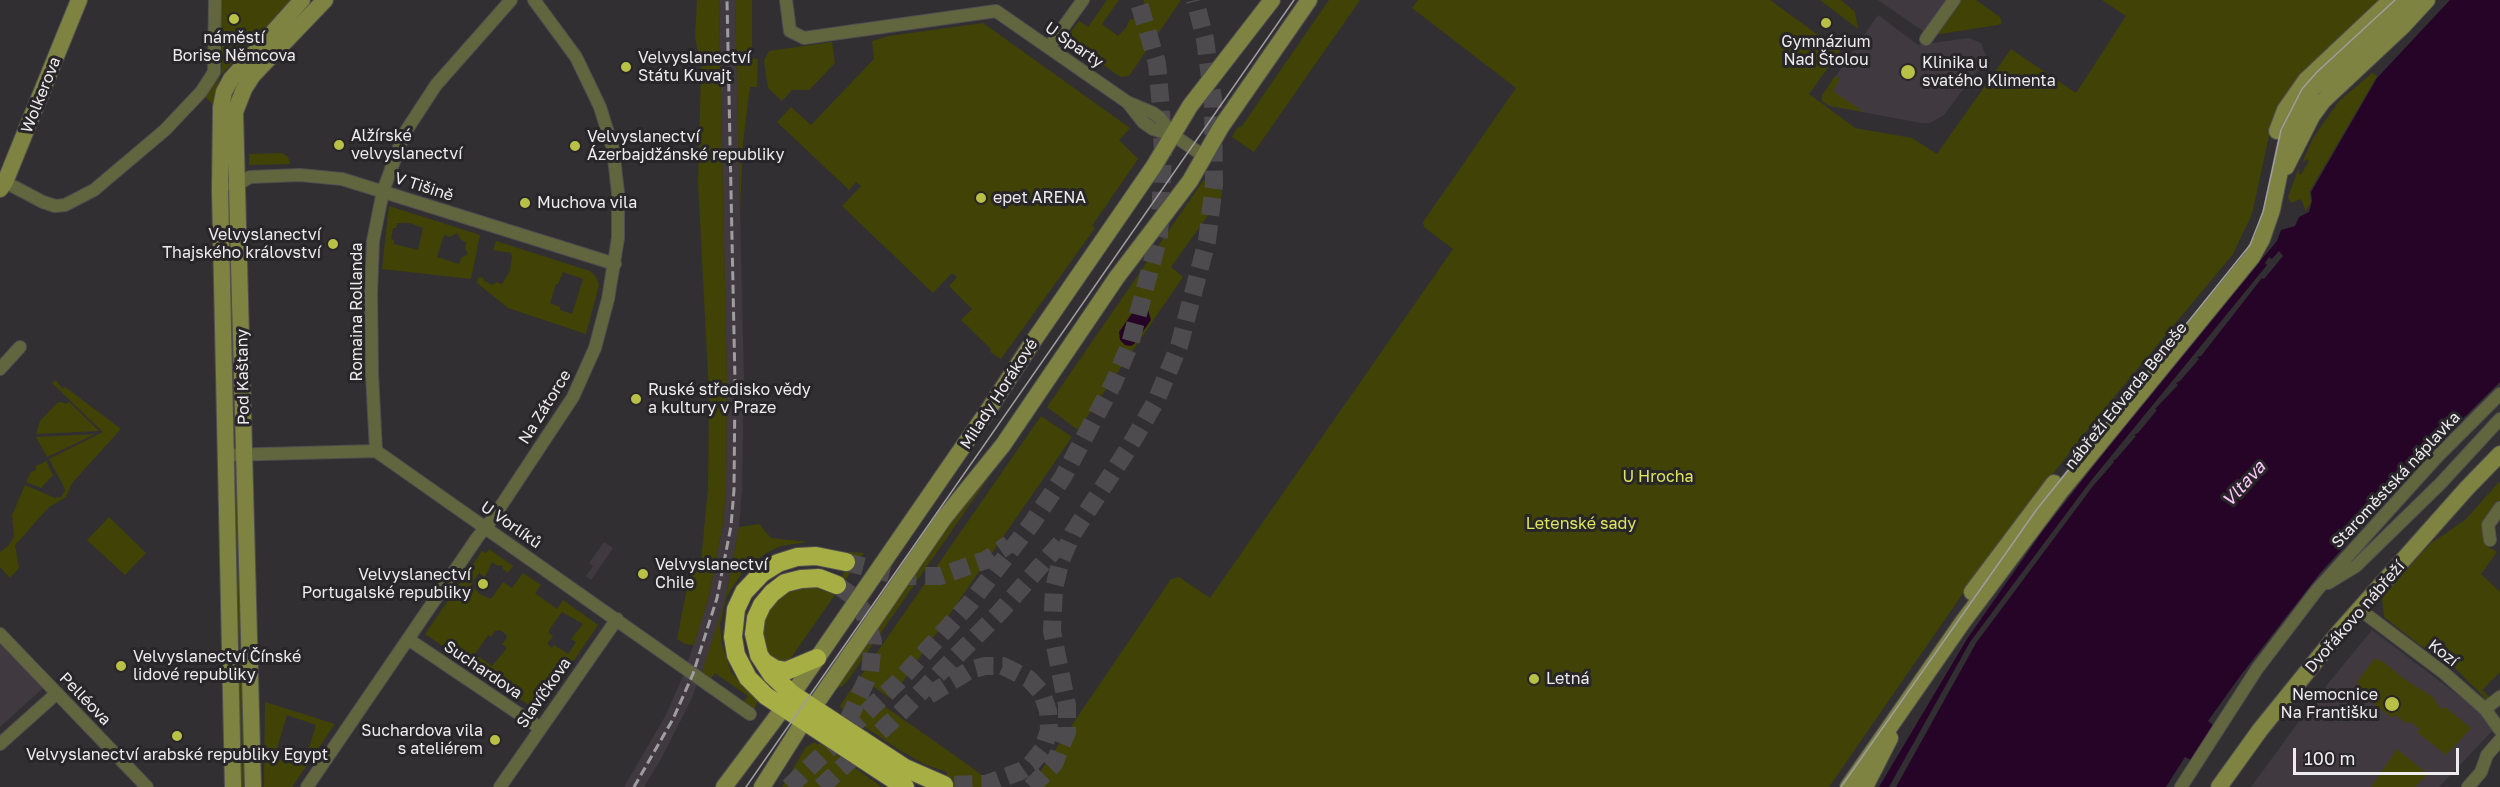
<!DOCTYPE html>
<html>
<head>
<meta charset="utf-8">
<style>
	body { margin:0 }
	#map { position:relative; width:2500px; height:787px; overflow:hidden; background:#322f32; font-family:"Golos Text",sans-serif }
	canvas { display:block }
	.scale { position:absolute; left:2293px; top:748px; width:166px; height:27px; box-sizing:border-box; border:3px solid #edebed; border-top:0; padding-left:8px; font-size:18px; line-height:21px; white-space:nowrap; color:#edebed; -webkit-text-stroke:4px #282628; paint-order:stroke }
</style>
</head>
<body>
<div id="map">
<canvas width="2500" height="787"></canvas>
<div class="scale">100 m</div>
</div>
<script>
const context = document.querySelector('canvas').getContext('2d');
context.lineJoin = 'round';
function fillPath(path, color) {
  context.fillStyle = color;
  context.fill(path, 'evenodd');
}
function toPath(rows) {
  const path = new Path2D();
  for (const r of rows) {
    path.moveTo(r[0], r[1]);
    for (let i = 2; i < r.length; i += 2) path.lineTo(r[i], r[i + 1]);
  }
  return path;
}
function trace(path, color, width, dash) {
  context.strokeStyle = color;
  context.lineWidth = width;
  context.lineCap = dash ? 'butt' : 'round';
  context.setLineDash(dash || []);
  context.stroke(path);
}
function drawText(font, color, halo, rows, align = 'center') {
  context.font = font + ' "Golos Text",sans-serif';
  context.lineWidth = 6;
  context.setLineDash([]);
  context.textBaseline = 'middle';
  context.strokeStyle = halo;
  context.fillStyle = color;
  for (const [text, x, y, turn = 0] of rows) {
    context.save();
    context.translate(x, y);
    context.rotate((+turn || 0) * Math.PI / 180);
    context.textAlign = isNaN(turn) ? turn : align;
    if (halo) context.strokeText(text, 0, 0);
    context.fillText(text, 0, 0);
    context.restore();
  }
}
fillPath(toPath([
	[719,0,735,0,744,381,742,490,739,527,725,600,714,640,691,700,661,759,644,787,624,787,666,715,685,671,709,596,723,524,726,490,727,382],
	[1878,0,1950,0,1926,33],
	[1878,15,1918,45,1969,38,1981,43,1986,56,1984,62,1944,115,1930,123,1921,123,1830,106,1822,101,1822,96],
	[604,542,613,548,591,580,586,576,593,566,589,563],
	[2372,630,2479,711,2494,729,2439,787,2251,787,2317,697],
	[0,644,43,688,0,727]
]), '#413940');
fillPath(toPath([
	[222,0,291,0,220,76,212,104,203,94,222,67],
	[697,0,719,0,727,382,726,490,723,524,709,596,694,645,685,644,677,639,693,558,701,562,708,488,709,394,698,184,701,68,695,37],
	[735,0,752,0,752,58,758,59,757,87,750,87,743,142,740,211],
	[1107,0,1119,0,1102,24,1118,36,1126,28,1130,19,1132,20,1144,3,1144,0,1181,0,1129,76,1120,77,1066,38,1079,21,1088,27],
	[1329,0,1360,0,1254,152,1232,137,1237,128,1242,126],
	[1418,0,1770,0,1840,51,1809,94,1855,128,1912,138,1937,154,2011,49,2076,93,2126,16,2102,0,2380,0,2303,73,2271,127,2252,214,2233,254,2104,409,1995,547,1829,787,1030,787,1171,579,1179,577,1210,598,1453,249,1424,227,1423,222,1516,88,1412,8],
	[1820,0,1841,0,1855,12,1858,29],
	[1958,0,1976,0,2000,17,2002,23,1998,25,1933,35],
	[983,23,1130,128,1119,140,1138,159,1092,226,1095,228,1001,359,990,352,991,349,961,320,972,309,949,286,957,277,952,273,933,293,842,206,861,186,856,182,849,190,777,122,791,107,811,125,874,59,872,41,889,36],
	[832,42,835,63,809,90,792,90,782,101,768,88,764,61,769,51],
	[2372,73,2377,76,2309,192,2311,202,2306,211,2301,199,2291,203,2288,197,2299,168,2299,174,2301,175,2309,161,2307,159,2302,163,2313,138,2339,101],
	[1835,76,1840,79,1833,91,1864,112,1830,106,1822,101,1822,96],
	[282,153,288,157,290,164,249,165,249,154],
	[1215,177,1221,183,1222,196,1171,267,1183,277,1078,430,1047,407,1203,181,1212,181],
	[389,206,480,235,471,279,382,269],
	[397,223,410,223,423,228,418,250,394,244,394,240,391,239,393,228,396,228],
	[457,233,461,240,466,242,465,248,468,254,462,257,459,264,437,257,444,235,450,237],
	[496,241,590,271,596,277,599,285,586,334,508,308,477,283,478,277,484,278,483,280,492,285,496,282,502,284,510,271,512,256,511,253,493,250],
	[563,272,583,279,572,314,560,310,560,307,550,303,556,284,558,284],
	[55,380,63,389,65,387,121,429,72,483,66,497,49,507,15,545,19,568,10,578,0,567,0,552,8,546,14,537,12,515,25,485,55,498,61,497,65,491,64,487,49,459,103,432,52,383],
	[61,402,66,404,69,402,99,431,36,434,40,421,57,403],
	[1033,414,848,680,843,686,834,689,944,531,986,479],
	[1041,416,1072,437,891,699,860,677],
	[95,434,47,457,36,437],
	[46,461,53,475,41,488,26,482,31,472,36,470,36,466],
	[234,464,238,464,247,787,239,787],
	[2500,481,2500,502,2483,526,2487,546,2497,552,2481,574,2500,592,2500,672,2482,690,2490,698,2500,688,2500,693,2486,705,2483,696,2434,647,2430,650,2421,646,2384,617,2382,597,2430,544,2465,520],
	[109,517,146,553,125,575,87,540],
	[759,524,771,538,808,542,780,546,766,553,743,571,727,596,720,624,722,645,731,672,748,692,758,700,754,710,743,703,748,696,715,673,710,680,702,672,725,600,739,527],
	[489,549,513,566,508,573,503,569,502,565,498,566,492,562,485,577,479,573,471,585,480,594,491,599,503,582,512,588,523,573,541,585,535,593,549,603,557,609,563,600,598,625,539,712,425,634,482,551,486,553],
	[562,612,583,624,571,639,576,642,568,654,554,645,552,648,547,644,553,636,549,633,549,630],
	[500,630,506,634,507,638,502,644,507,648,492,666,475,654,488,635,491,637,495,631],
	[849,552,864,553,791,658,782,663,767,653,763,640,763,626,767,612,784,593,799,587,817,587,832,593,843,574],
	[2375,658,2380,662,2381,660,2404,679,2433,697,2439,707,2442,709,2445,707,2471,728,2446,755,2417,732,2420,729,2409,721,2407,724,2394,714,2392,718,2355,689,2359,684,2357,682],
	[854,685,957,757,998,787,944,787,947,772,926,765,901,751,845,714,840,706],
	[265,702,335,724,292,787,264,787],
	[287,715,316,725,308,751,301,749,301,759,286,764,275,755],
	[815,742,817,745,820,743,882,787,782,787,806,747],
	[2397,749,2428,774,2415,787,2371,787]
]), '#404305');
fillPath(toPath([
	[2450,0,2500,0,2500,382,2427,454,2345,543,2346,545,2321,572,2241,675,2208,721,2213,725,2191,760,2185,757,2166,787,1879,787,1967,639,2044,529,2178,358,2277,241,2281,230,2295,226,2299,217,2309,212,2312,201,2311,192,2377,78],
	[1143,306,1148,310,1151,320,1134,344,1131,346,1125,345,1120,340,1119,332,1135,309]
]), '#260427');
fillPath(toPath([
	[2279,251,2283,256,2264,279,2262,278,2201,356,2197,357,2199,359,2180,381,2176,383,2178,385,2155,409,2157,410,2138,433,2134,435,2136,436,2117,458,2113,461,2114,462,2093,486,1976,643,1896,787,1889,787,1970,642,2090,482,2267,265,2265,263,2269,257,2272,259]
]), '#322f32');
trace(toPath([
	[846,562,900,576,940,576,986,560,1009,544],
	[837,585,851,595,863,611,873,641,870,672,846,725],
	[929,695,970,670,985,666,1003,666,1029,679,1042,693,1048,711,1049,730,1043,749,1031,764,1021,771,986,784,944,785],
	[789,787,898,682,970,603,1032,523,1063,477,1113,384,1130,344,1159,236,1163,158,1161,109,1157,63,1138,0],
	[821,787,895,718,999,613,1065,538],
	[1031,787,1054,764,1067,732,1067,705,1052,631,1054,588,1061,560,1073,533,1128,449,1156,401,1179,346,1207,241,1214,185,1213,100,1205,39,1195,0]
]), '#4e4b4e', 18, [18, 9]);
const street = toPath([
	[786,0,790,31,804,38,996,11,1127,102,1153,113,1160,118,1173,135],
	[1926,39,1954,0],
	[1049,47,1083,0],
	[1128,103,1143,122,1153,129,1173,135,1204,156],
	[5,182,43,202,55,206,65,205,94,190,165,130,201,92,214,72,215,0],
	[233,187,250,177,300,175,342,179,615,264],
	[0,369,20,347],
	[376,451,372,374,371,293,373,241,383,191,404,134,436,85,511,0],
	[226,455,376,451,750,714],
	[2490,540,2488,525,2500,508],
	[2328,583,2356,566,2441,483,2500,419],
	[2359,609,2444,673,2485,709,2500,730],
	[0,634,147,787],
	[408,639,540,728],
	[2485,709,2500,697],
	[0,744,57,693],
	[307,787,477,538,493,518,573,397,595,348,608,299,618,238,618,193,613,149,600,107,576,57,534,0],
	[500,787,617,619],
	[2181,787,2257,669,2317,590,2436,458,2500,394],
	[2468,787,2481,772,2487,755,2500,740]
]);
const secondary = toPath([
	[2277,131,2285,110,2306,80,2391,0],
	[2286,167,2312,116,2323,101,2402,27,2427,0],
	[0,189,5,182,79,0],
	[1972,592,2054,483],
	[233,787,220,190,221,107,224,92,231,79,302,0],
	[253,787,235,112,244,89,253,75,325,0],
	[724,787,778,715,989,409,1032,343,1154,166,1190,106,1272,0],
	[762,787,800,727,944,518,1003,445,1117,277,1190,181,1221,127,1309,0],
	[1848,787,1962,623,2060,492,2252,257,2262,239,2272,210,2287,137,2295,117,2312,89,2376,34,2410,0],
	[1865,787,1890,738],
	[2219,787,2260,730,2340,631,2467,488,2500,454]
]);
const highway = toPath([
	[846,562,816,556,797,557,778,563,762,573,744,592,736,609,733,637,736,655,748,678,766,696,905,787],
	[837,585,819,578,801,579,785,583,772,593,762,605,756,618,754,634,759,655,772,675,792,694,905,768,944,785],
	[764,662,775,669,786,671,817,658]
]);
trace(street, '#504d50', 14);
trace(secondary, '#504d50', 18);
trace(highway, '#504d50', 20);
trace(street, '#62663e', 12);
trace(secondary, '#7e8342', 16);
trace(highway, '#a7ae44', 18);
trace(toPath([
	[746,787,1294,0],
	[1841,787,2037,509,2250,245,2263,212,2281,130,2302,89,2317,72,2395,0]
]), '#9f9d9f', 1.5);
trace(toPath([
	[634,787,673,719,693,674,717,598,731,526,734,490,735,382,727,0]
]), '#9f9d9f', 3, [9, 4.5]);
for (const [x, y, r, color] of [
	[234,19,6,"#b9c046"],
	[1826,23,6,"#b9c046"],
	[626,67,6,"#b9c046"],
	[1908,72,8,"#b9c046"],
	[339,145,6,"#b9c046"],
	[575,146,6,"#b9c046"],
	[981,198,6,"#b9c046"],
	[525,203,6,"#b9c046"],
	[333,244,6,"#b9c046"],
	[636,399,6,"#b9c046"],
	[643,574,6,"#b9c046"],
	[483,584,6,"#b9c046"],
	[121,666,6,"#b9c046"],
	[1534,679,6,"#b9c046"],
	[2392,704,8,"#b9c046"],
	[177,736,6,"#b9c046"],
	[495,740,6,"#b9c046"]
]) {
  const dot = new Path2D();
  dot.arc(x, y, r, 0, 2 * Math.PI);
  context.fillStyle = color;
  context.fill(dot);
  trace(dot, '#282628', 2);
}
drawText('16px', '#edebed', '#282628', [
	["náměstí",234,38,"center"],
	["Borise Němcova",234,56,"center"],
	["Gymnázium",1826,42,"center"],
	["Nad Štolou",1826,60,"center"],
	["Velvyslanectví",638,58],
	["Státu Kuvajt",638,76],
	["Klinika u",1922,63],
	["svatého Klimenta",1922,81],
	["Alžírské",351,136],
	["velvyslanectví",351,154],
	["Velvyslanectví",587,137],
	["Ázerbajdžánské republiky",587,155],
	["epet ARENA",993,198],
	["Muchova vila",537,203],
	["Velvyslanectví",321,235,"right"],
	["Thajského království",321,253,"right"],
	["Ruské středisko vědy",648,390],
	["a kultury v Praze",648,408],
	["Velvyslanectví",655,565],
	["Chile",655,583],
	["Velvyslanectví",471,575,"right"],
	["Portugalské republiky",471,593,"right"],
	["Velvyslanectví Čínské",133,657],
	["lidové republiky",133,675],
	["Letná",1546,679],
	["Nemocnice",2378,695,"right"],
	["Na Františku",2378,713,"right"],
	["Suchardova vila",483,731,"right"],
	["s ateliérem",483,749,"right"],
	["Velvyslanectví arabské republiky Egypt",177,755,"center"]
], 'left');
drawText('16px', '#edebed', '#282628', [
	["U Sparty",1074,45,35],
	["Wolkerova",41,95,-68],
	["V Tišině",424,187,18],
	["Romaina Rollanda",357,312,-90],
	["Pod Kaštany",243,377,-91],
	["Milady Horákové",999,394,-57],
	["nábřeží Edvarda Beneše",2126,396,-51],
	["Na Zátorce",545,407,-58],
	["Staroměstská náplavka",2396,480,-47],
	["U Vorlíků",511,525,35],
	["Dvořákovo nábřeží",2355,617,-49],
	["Kozí",2443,653,38],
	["Suchardova",483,670,34],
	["Slavíčkova",544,693,-55],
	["Pelléova",85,699,46]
]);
drawText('16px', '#dde65c', '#282628', [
	["U Hrocha",1658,477],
	["Letenské sady",1581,524]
]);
drawText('italic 18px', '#fec6fd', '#282628', [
	["Vltava",2244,484,-48]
]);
</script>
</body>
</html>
